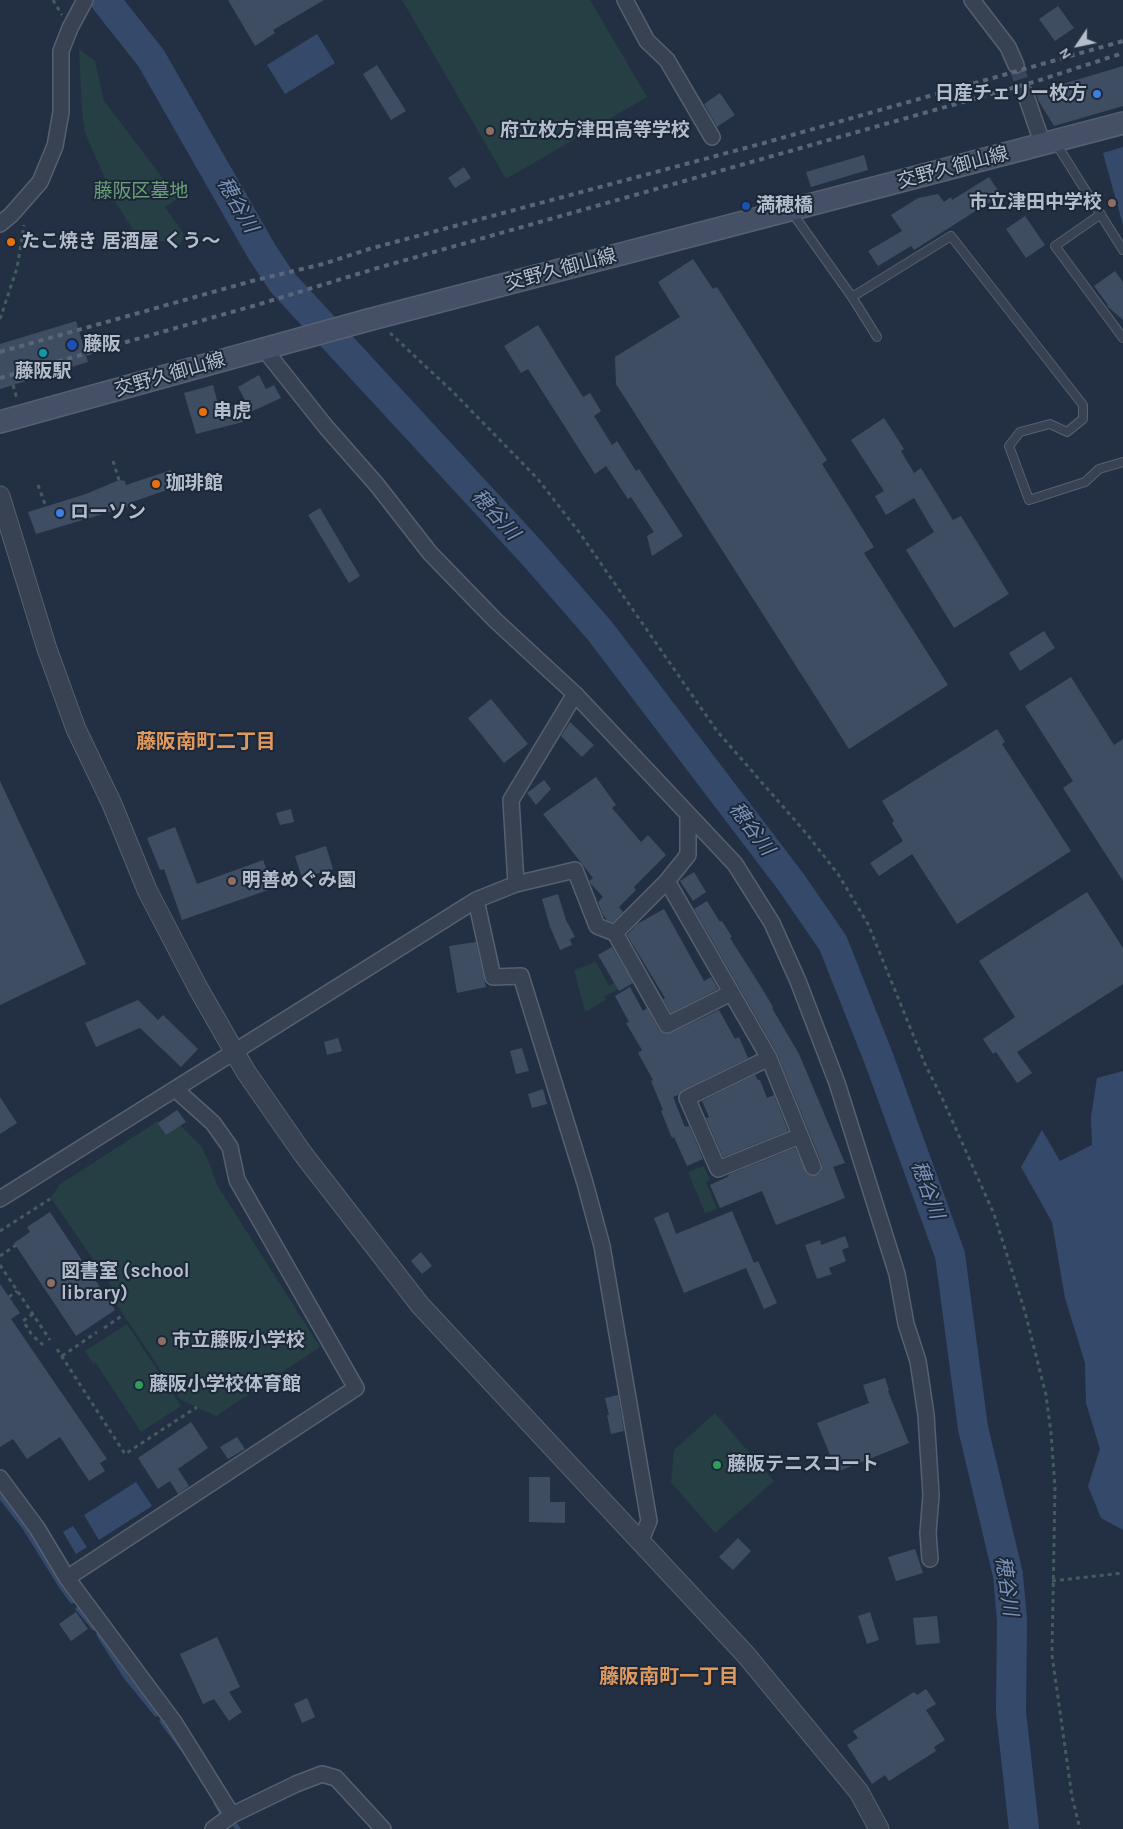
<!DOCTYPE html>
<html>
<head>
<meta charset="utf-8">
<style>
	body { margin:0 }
	#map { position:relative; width:1123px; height:1829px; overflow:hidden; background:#233043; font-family:Karla,sans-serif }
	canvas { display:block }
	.north { position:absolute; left:1053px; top:20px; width:50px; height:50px; -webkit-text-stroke:4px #1c2738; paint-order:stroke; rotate:236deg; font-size:14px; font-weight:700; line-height:20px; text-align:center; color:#b4bdcc }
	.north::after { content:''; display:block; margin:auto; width:18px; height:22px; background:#b4bdcc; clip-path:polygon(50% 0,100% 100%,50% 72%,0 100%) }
</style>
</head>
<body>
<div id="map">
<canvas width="1123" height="1829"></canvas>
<div class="north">N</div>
</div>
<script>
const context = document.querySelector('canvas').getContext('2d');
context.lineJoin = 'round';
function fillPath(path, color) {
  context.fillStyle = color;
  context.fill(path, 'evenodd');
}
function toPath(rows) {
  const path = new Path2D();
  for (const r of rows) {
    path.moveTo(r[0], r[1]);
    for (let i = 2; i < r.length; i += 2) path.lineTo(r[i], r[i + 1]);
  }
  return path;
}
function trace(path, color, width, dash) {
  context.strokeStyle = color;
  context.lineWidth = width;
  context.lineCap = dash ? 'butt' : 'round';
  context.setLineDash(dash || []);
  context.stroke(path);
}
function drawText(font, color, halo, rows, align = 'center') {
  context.font = font + ' Karla,"Noto Sans JP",sans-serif';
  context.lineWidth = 4;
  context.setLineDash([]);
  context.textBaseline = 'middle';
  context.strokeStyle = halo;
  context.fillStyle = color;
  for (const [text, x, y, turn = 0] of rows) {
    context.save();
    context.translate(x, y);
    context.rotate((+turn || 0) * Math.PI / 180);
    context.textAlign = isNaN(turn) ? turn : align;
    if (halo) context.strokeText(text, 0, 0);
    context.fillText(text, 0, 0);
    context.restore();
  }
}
fillPath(toPath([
	[402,0,590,0,647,97,506,179],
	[79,49,95,61,104,101,178,198,165,207,185,236,180,245,137,236,116,203,85,133,82,111],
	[596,962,609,986,625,976,629,983,604,997,606,1000,585,1012,574,970],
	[158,1121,166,1135,180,1125,201,1146,208,1160,217,1185,320,1347,216,1416,181,1400,114,1301,119,1297,53,1201,50,1199,59,1185],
	[704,1166,710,1180,706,1182,717,1209,705,1213,688,1172],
	[127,1324,181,1406,141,1432,96,1363,93,1364,85,1351],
	[715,1413,774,1481,715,1533,671,1482,674,1450]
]), '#253f44');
fillPath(toPath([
	[317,34,335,63,285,94,267,65],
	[1123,147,1123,225,1103,153],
	[1123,1071,1123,1530,1101,1518,1088,1486,1100,1449,1086,1403,1085,1363,1065,1298,1052,1222,1021,1167,1042,1130,1060,1161,1092,1145,1091,1117,1097,1078],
	[136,1482,152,1506,99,1540,84,1515],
	[73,1526,87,1547,76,1554,63,1532]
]), '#354a6b');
trace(toPath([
	[1,1497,25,1528,61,1586,72,1601],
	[78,1609,94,1628],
	[99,1635,126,1677,156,1714],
	[162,1721,185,1752],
	[216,1803,221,1812],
	[233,1822,238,1829]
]), '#354a6b', 5);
trace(toPath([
	[105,0,151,58,262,252,282,282,533,554,600,631,791,882,833,943,879,1059,950,1255,973,1428,1008,1575,1012,1620,1011,1712,1024,1829]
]), '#354a6b', 30);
fillPath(toPath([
	[228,0,324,0,273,30,275,33,255,46],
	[1058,6,1074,28,1055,41,1039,19],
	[377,65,406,111,391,120,363,74],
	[1123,66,1123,106,1054,126,1038,100,1036,92],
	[720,93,735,115,717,127,704,104],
	[864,155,868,170,811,187,806,172],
	[464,167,471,178,455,188,448,178],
	[989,177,1001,195,914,250,911,246,878,266,868,251,902,231,891,215,918,198,938,194,944,202,951,197,952,200],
	[1025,216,1045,245,1026,258,1006,229],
	[693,259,713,289,717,287,827,460,822,464,874,547,864,553,948,685,849,749,616,384,615,357,680,317,658,282],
	[1115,271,1123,282,1123,320,1107,306,1108,305,1094,286],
	[76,321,88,362,0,389,0,344],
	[538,325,583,397,590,393,601,411,594,416,612,445,617,441,636,471,639,469,683,536,652,556,647,536,654,532,631,497,628,499,606,466,595,474,528,369,521,373,504,346],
	[259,375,266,389,274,385,281,398,240,417,243,422,196,434,184,393,213,385,220,412,245,400,238,387],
	[884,418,904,449,901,451,914,473,921,468,953,520,961,516,1009,594,954,628,906,550,934,532,914,498,886,515,875,496,884,491,851,440],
	[171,470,176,487,132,502,133,505,36,534,28,512,86,494,119,480,125,481,126,485],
	[320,508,360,576,349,583,308,515],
	[1044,631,1055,648,1020,671,1009,653],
	[1071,677,1114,745,1123,739,1123,881,1063,788,1073,781,1025,706],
	[491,699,528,744,504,763,468,718],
	[570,722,594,745,582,757,561,736],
	[997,729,1005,742,1002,744,1071,851,957,924,912,854,879,876,870,863,903,841,892,823,894,821,882,801],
	[596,777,616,805,612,808,641,842,648,835,666,855,634,887,636,890,619,907,623,912,613,922,607,920,603,915,598,902,603,897,591,884,589,881,593,878,543,814],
	[544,780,551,789,536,805,527,793],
	[0,781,86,964,0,1005],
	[291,809,294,822,280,825,276,813],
	[175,827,197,884,263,860,274,888,182,920,164,869,160,870,147,838],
	[326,846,333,869,302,878,295,856],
	[694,872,706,892,693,901,680,881],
	[1087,892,1123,948,1123,984,1017,1052,1032,1073,1017,1083,996,1052,993,1054,983,1039,1015,1017,979,961],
	[558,894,566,920,575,937,570,939,572,945,560,950,550,927,542,899],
	[707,901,720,922,722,921,732,937,730,938,763,990,773,1007,772,1008,799,1054,845,1163,833,1167,845,1198,776,1225,762,1191,720,1208,710,1185,729,1176,728,1175,795,1148,808,1175,817,1175,821,1172,822,1164,777,1053,694,909],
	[664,909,704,981,711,977,718,989,671,1013,663,999,665,998,627,935,637,924],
	[476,942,486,987,457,993,449,946],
	[612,947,633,983,619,991,598,955],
	[630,987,643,1011,647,1008,659,1030,666,1034,671,1033,719,1010,735,1039,739,1037,748,1058,683,1090,678,1095,673,1097,685,1127,689,1126,703,1159,687,1166,674,1137,672,1138,661,1111,663,1110,651,1081,653,1080,638,1053,642,1050,626,1023,629,1022,615,996],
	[138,1000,158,1020,163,1015,198,1049,181,1067,140,1028,96,1047,85,1023],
	[338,1038,342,1051,327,1055,324,1042],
	[522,1048,529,1071,516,1074,510,1051],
	[755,1075,758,1080,760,1080,767,1098,774,1095,788,1131,723,1157,706,1118,709,1117,702,1101],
	[543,1089,547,1104,532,1108,528,1094],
	[0,1097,17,1123,0,1134],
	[177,1110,186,1122,166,1135,158,1123],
	[732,1211,754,1263,758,1261,777,1303,764,1309,746,1268,684,1293,654,1218,668,1212,676,1234],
	[50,1212,115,1310,76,1336,14,1243,30,1232,27,1227],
	[845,1236,849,1247,842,1250,846,1261,829,1268,832,1274,817,1279,805,1245,820,1240,821,1245],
	[421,1252,432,1266,422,1274,411,1261],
	[0,1284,20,1313,11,1319,107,1459,100,1463,105,1471,89,1481,60,1437,27,1459,13,1439,0,1447],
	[885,1378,889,1390,888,1391,909,1443,837,1472,817,1423,869,1403,863,1385],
	[618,1395,624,1431,611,1434,607,1415,609,1415,605,1398],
	[191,1422,208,1448,178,1469,189,1486,178,1494,170,1481,158,1489,138,1458],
	[237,1437,245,1449,228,1459,220,1447],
	[529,1477,550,1477,550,1502,565,1502,565,1523,529,1522],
	[738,1538,751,1551,733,1570,719,1557],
	[915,1549,923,1573,896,1581,888,1557],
	[76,1612,88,1629,71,1641,59,1624],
	[870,1612,879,1640,867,1644,858,1616],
	[937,1616,940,1643,916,1645,913,1618],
	[217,1637,240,1687,229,1692,242,1712,229,1721,214,1699,203,1704,180,1654],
	[926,1689,936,1704,926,1710,945,1740,934,1747,936,1751,889,1781,885,1775,872,1784,847,1745,858,1738,853,1731,914,1692,917,1695],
	[307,1698,315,1717,302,1723,294,1704]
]), '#3f4d63');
trace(toPath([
	[1016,65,1025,93]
]), '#394558', 15, [15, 8]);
const service = toPath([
	[1055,142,1123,250],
	[791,211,852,297,877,337],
	[1101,214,1055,246,1123,338],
	[852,297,951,236,1083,405,1083,419,1067,432,1050,424,1020,432,1009,446,1029,500,1085,482,1099,469,1123,462]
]);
const minor = toPath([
	[625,0,647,41,667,60,712,137],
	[972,0,1008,47,1016,65],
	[1025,93,1043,145],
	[0,224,11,215,40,182,55,146,61,112,61,51,70,28,85,0],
	[264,349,326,427,377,485,430,553,495,620,575,694,735,864,772,923,798,981,837,1083,897,1274,906,1324,918,1361,926,1415,931,1495,928,1533,930,1559],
	[688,815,688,855,667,881,769,1058,813,1167],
	[667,881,615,933,667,1025,731,993],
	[516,884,575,870,597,926,615,933],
	[476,900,493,977,521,976,585,1183,602,1246,649,1521,640,1542],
	[769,1058,687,1098,718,1169,800,1136],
	[0,1199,476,900,516,884,511,800,575,694],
	[0,1478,37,1528,67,1578,174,1722,232,1815],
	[67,1578,356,1388,237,1180,230,1147,213,1123,175,1089],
	[213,1829,232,1815,296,1784,322,1774,336,1778,383,1829]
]);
const tertiary = toPath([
	[0,496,47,649,76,729,112,804,147,890,198,988,246,1072,303,1154,420,1305,746,1655,859,1792,879,1829]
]);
const secondary = toPath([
	[0,422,368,320,1123,123]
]);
trace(service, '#556070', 10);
trace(minor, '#556070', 18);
trace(tertiary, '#556070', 21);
trace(secondary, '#556070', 24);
trace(toPath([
	[53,0,62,15],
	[0,319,17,268,24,225],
	[390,333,453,392,537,478,579,532,717,731,806,833,838,874,868,924,925,1064,943,1100,994,1214,1025,1312,1046,1395,1051,1433,1055,1488,1052,1655,1072,1797,1080,1829],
	[13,385,17,399],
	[113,461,119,480],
	[38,485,46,507],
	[0,1231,50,1199],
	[0,1256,16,1245],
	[0,1265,50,1340],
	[9,1297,17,1291],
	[33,1314,23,1321,32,1335,43,1345],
	[104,1328,123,1315],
	[57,1349,125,1454,197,1407],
	[62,1356,97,1332],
	[1052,1581,1123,1573]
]), '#435c60', 3, [4, 4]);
trace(service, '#384252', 8);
trace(minor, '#384252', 15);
trace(tertiary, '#384252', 19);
trace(secondary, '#455066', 21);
trace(toPath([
	[0,352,252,281,323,264,369,249,764,143,1123,41],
	[0,378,260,304,374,269,1037,81,1123,53]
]), '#59667a', 4, [5, 5]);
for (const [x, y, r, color] of [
	[1097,94,5,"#3f7fe0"],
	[490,131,5,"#8d6e63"],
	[1112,203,5,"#8d6e63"],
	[746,206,5,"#1a4fb4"],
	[11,242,5,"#e8710a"],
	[72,345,6,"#1a4fb4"],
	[43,353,5,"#0f9aa8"],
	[203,412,5,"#e8710a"],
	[156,484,5,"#e8710a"],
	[60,513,5,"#3f7fe0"],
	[232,881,5,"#8d6e63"],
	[51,1283,5,"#8d6e63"],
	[162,1341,5,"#8d6e63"],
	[139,1385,5,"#2e9e5b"],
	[717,1465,5,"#2e9e5b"]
]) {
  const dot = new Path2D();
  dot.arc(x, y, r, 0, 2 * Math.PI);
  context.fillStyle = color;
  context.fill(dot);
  trace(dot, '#1c2738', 2);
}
drawText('bold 19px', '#b4bdcc', '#1c2738', [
	["日産チェリー枚方",1087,94,"right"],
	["府立枚方津田高等学校",500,131],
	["市立津田中学校",1102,203,"right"],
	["満穂橋",756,206],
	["たこ焼き 居酒屋 くう～",21,242],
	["藤阪",83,345],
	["藤阪駅",43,372,"center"],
	["串虎",213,412],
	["珈琲館",166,484],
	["ローソン",70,513],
	["明善めぐみ園",242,881],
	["図書室 (school",61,1272],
	["library)",61,1294],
	["市立藤阪小学校",172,1341],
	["藤阪小学校体育館",149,1385],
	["藤阪テニスコート",727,1465]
], 'left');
drawText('19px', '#b4bdcc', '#1c2738', [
	["交野久御山線",953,168,-15],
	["交野久御山線",561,270,-15],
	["交野久御山線",170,375,-16]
]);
drawText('19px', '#69a077', '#1c2738', [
	["藤阪区墓地",141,192]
]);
drawText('italic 20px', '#7992b7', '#1c2738', [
	["穂谷川",237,205,60],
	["穂谷川",495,515,48],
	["穂谷川",751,829,53],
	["穂谷川",927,1190,70],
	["穂谷川",1006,1586,82]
]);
drawText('bold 20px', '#e0995c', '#1c2738', [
	["藤阪南町二丁目",206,742],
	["藤阪南町一丁目",669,1677]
]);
</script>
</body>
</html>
